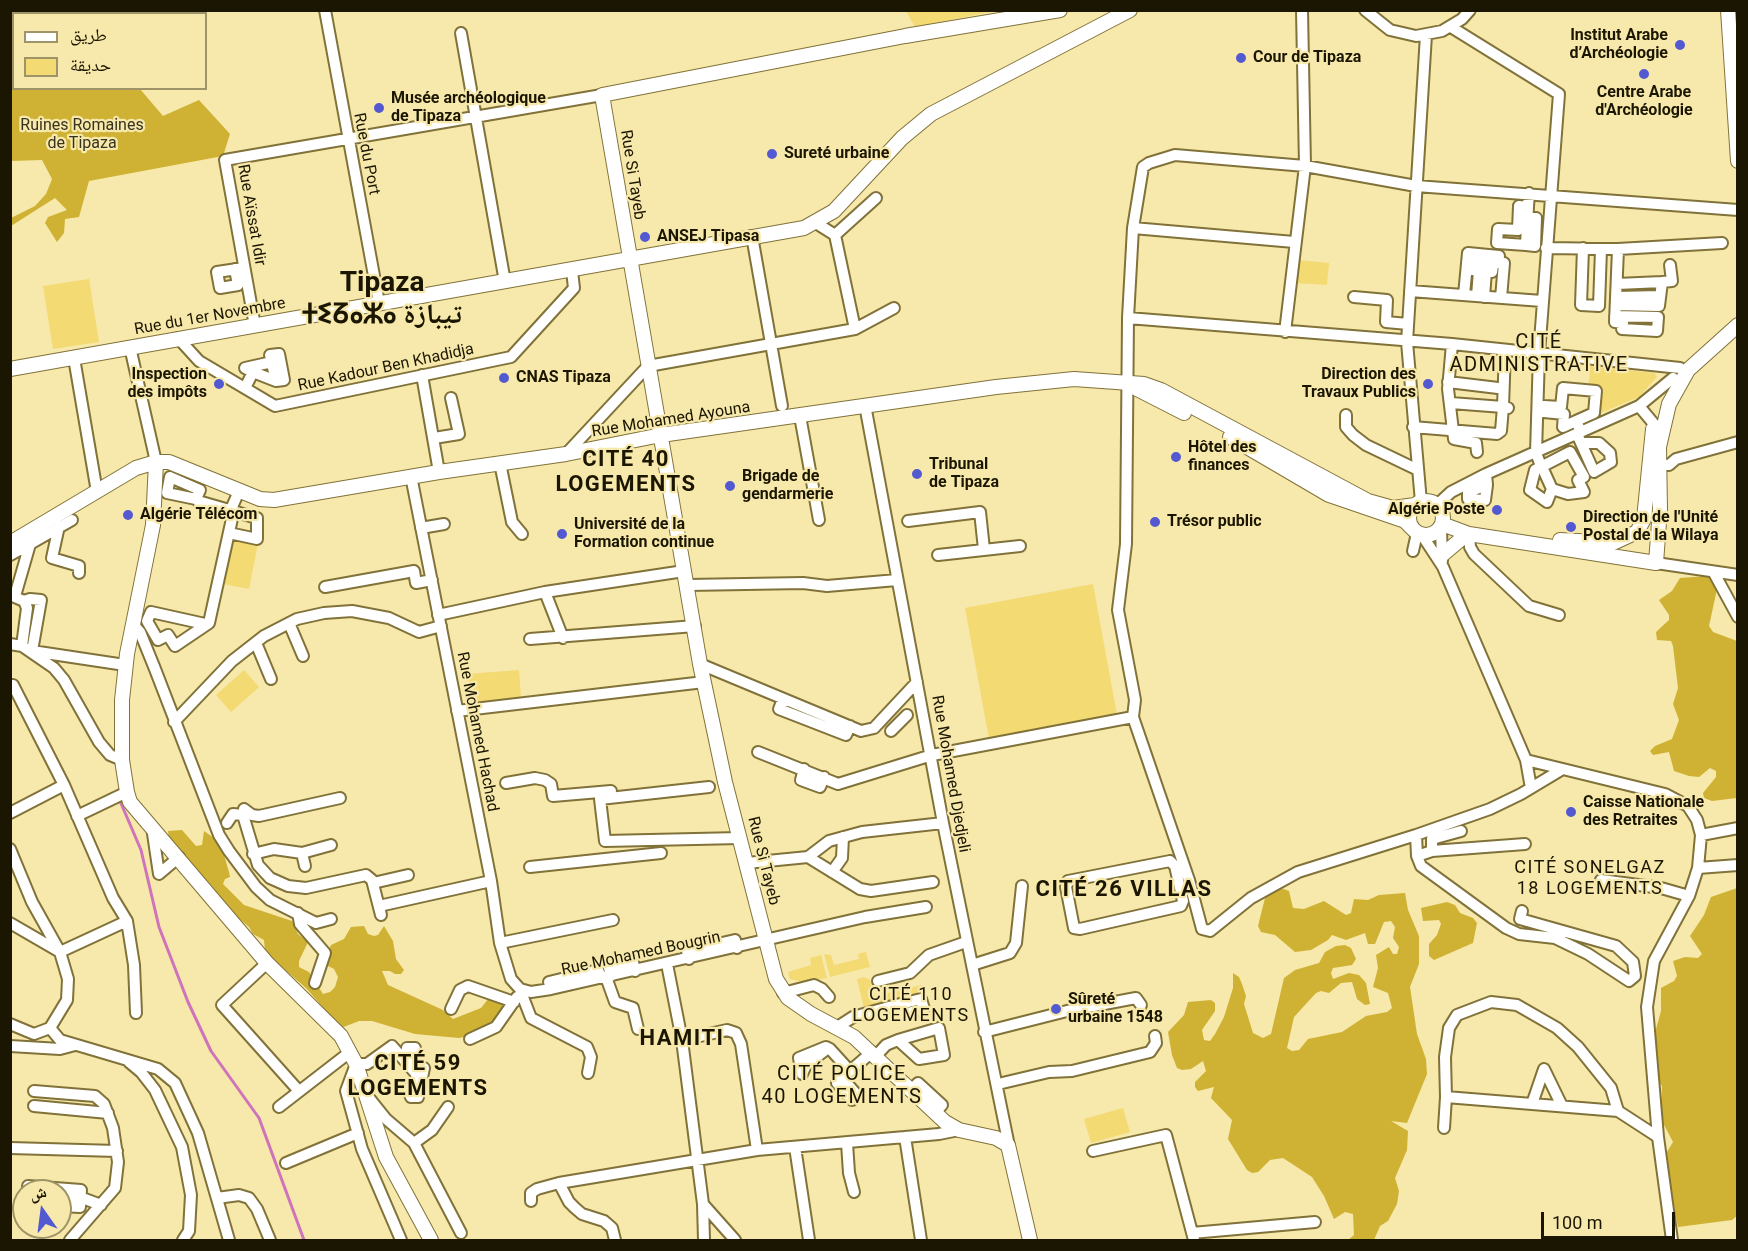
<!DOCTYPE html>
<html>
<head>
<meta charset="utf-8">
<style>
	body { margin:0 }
	#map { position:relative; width:1748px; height:1251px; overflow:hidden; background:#f7e8ab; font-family:Roboto,"Noto Naskh Arabic",sans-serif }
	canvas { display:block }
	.frame { position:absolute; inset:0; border:12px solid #1b1601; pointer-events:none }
	.legend { position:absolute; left:12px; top:12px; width:195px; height:78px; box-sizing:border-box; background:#f7e8ab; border:2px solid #9f9467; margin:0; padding:8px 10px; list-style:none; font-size:18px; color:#1b1601 }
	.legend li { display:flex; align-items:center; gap:12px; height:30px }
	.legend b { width:30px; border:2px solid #9f9467 }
	.north { position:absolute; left:12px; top:1179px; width:60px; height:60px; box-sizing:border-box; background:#f7e8ab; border:2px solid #9f9467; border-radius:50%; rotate:346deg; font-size:16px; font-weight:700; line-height:24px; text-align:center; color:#1b1601 }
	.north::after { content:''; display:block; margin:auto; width:21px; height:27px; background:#5359d0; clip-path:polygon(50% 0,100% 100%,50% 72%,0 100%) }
	.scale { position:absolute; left:1541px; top:1212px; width:134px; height:27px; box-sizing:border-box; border:3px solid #1b1601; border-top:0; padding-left:8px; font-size:18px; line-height:21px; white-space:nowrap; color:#1b1601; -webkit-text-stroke:4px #f7e8ab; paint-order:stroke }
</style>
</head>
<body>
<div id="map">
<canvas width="1748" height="1251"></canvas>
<div class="frame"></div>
<ul class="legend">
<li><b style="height:8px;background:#fff"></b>طريق</li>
<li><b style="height:16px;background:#f3da73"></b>حديقة</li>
</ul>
<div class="north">ش</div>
<div class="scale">100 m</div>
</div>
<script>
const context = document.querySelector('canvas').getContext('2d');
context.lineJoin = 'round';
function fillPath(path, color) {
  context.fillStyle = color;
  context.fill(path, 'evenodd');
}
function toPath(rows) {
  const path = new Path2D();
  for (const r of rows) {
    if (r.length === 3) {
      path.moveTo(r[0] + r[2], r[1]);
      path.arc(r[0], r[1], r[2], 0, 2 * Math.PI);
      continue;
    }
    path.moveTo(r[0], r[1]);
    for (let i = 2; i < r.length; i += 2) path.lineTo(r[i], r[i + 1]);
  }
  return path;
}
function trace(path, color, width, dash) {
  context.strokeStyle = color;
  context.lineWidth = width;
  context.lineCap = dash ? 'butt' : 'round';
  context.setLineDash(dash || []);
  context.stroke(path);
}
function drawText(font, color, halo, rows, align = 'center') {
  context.font = font + ' Roboto,"Noto Naskh Arabic","Noto Sans Tifinagh",sans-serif';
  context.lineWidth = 4.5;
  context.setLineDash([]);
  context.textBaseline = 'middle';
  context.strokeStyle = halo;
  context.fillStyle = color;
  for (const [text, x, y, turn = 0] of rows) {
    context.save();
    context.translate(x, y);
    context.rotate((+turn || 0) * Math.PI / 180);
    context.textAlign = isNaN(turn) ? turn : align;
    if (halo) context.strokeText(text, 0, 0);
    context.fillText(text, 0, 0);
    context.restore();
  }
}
fillPath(toPath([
	[906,11,995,11,915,27],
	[1297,260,1329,263,1327,285,1295,283],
	[89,279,99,342,53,349,43,286],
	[1590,366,1654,373,1657,377,1639,397,1598,414,1600,388,1589,386],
	[232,538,258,543,249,589,223,584],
	[1093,584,1117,715,989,739,965,608],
	[244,670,259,687,231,712,216,695],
	[519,670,521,698,470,702,467,674],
	[866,952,870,967,830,977,824,954,831,955,834,965,859,959,858,954],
	[821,955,827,978,803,982,790,979,788,972,811,965,810,958],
	[864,977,870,980,875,996,922,985,924,992,864,1008,857,979],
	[1123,1108,1130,1132,1091,1143,1084,1119]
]), '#f3da73');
fillPath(toPath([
	[10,39,13,43,14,88,140,89,163,116,199,100,230,134,223,156,89,181,79,217,65,219,64,233,57,242,45,223,48,217,67,210,55,198,11,226,11,218,35,206,46,194,52,179,42,160,11,161],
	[1707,576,1711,577,1717,589,1709,626,1713,632,1737,641,1737,798,1712,801,1704,798,1703,793,1716,777,1716,771,1710,768,1699,777,1689,776,1674,771,1669,752,1653,755,1650,751,1655,746,1672,739,1679,720,1673,704,1678,688,1673,646,1671,641,1657,640,1656,632,1669,620,1669,615,1659,600,1672,591,1680,578],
	[182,830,196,846,202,845,204,831,214,838,224,855,229,872,230,877,225,879,223,884,244,905,292,921,298,934,308,942,299,961,299,967,309,972,323,994,330,992,335,987,338,977,334,969,324,964,331,945,344,939,351,927,364,926,368,934,374,936,378,935,384,926,393,941,396,959,404,970,401,974,395,974,390,971,382,971,388,985,443,1010,453,1019,481,1008,489,998,504,1002,501,1012,489,1025,469,1036,459,1038,415,1034,372,1021,359,1021,341,1028,306,988,269,956,265,951,264,940,253,934,249,927,225,907,212,886,169,840,168,831],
	[1281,888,1289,891,1293,908,1304,909,1324,901,1346,915,1351,913,1354,899,1368,900,1379,895,1405,893,1408,910,1419,936,1419,964,1410,987,1417,1034,1426,1059,1427,1074,1407,1123,1391,1121,1408,1131,1407,1150,1395,1178,1399,1191,1397,1204,1388,1221,1380,1226,1374,1240,1348,1240,1354,1235,1353,1214,1345,1212,1334,1219,1324,1196,1312,1177,1283,1158,1270,1160,1258,1172,1252,1173,1247,1170,1228,1139,1232,1120,1211,1098,1214,1087,1198,1091,1195,1087,1195,1082,1206,1071,1203,1061,1191,1069,1182,1070,1177,1068,1172,1055,1168,1032,1184,1015,1188,1002,1211,1000,1215,1003,1215,1011,1202,1030,1204,1040,1210,1041,1215,1034,1224,1017,1233,988,1233,973,1239,977,1242,984,1246,996,1244,1004,1253,1033,1263,1038,1271,1034,1284,978,1295,970,1319,963,1325,952,1336,946,1345,945,1351,948,1356,959,1352,965,1333,968,1331,973,1333,979,1349,973,1359,975,1366,983,1370,1004,1365,1005,1357,999,1352,982,1341,983,1329,993,1321,991,1316,993,1294,1017,1287,1048,1292,1051,1299,1050,1308,1039,1342,1032,1366,1016,1387,1012,1392,1008,1388,993,1373,987,1378,968,1376,955,1389,947,1393,954,1397,954,1399,947,1393,938,1395,927,1391,921,1384,922,1375,944,1368,944,1365,933,1346,940,1332,935,1328,940,1311,950,1295,952,1275,935,1261,932,1258,926,1265,898],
	[1737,888,1738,1215,1732,1220,1678,1227,1664,1157,1673,1142,1661,1119,1662,1086,1658,1081,1653,1040,1661,1011,1661,988,1674,981,1677,976,1673,961,1685,957,1698,958,1702,954,1690,936,1704,915,1711,897],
	[1447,902,1455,905,1460,913,1473,918,1477,923,1473,943,1434,960,1429,956,1429,944,1437,935,1441,924,1439,920,1423,921,1421,908]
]), '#cfb233');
trace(toPath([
	[120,801,141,850,159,927,188,1002,211,1051,259,1118,304,1240]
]), '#cf74ba', 3);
const minor = toPath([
	[325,10,379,303],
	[1365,10,1390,30,1416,36,1442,31,1462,19,1470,10],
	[128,14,132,10],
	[1451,27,1559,94,1539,354,1536,453,1541,466],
	[461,33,505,282],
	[1528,207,1519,206,1518,230,1498,229,1497,243,1526,245,1528,207,1529,193],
	[816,223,835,235,855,329],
	[1133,228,1294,242],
	[835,235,876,198],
	[752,236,782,406],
	[1526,245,1535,246,1536,218,1528,217],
	[1546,248,1618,249,1722,243],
	[1583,248,1581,305,1599,306,1601,249],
	[235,269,238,285,220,288,217,272,244,268],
	[1662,282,1672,281,1670,265],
	[1410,291,1542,301],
	[1464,295,1468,253,1499,256,1498,263,1504,263,1501,298],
	[1477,296,1479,271,1473,270,1474,263,1493,265,1492,272,1486,271,1484,297],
	[1354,297,1387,300,1386,322,1408,324],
	[1616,297,1660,296],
	[1616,305,1659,306,1662,282,1617,284],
	[1615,316,1658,317,1657,331,1622,329,1623,323,1615,322,1618,249],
	[1128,318,1452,344,1680,368],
	[255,326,225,160,602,95],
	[1285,332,1305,166,1302,10],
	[178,338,199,361,275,406,511,357,574,288,572,271],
	[1452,344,1448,389,1454,439,1476,443,1477,452],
	[130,347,156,462],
	[1505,350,1503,407,1508,408],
	[74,358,97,492],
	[255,367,253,372,245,368,272,362],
	[422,375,439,472],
	[1448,382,1498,388],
	[245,388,253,372,276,381,284,380,279,354,270,355,276,381],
	[865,405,943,823,1009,1146],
	[1639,406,1654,424],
	[1346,415,1346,427,1353,435,1366,445,1416,469],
	[800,416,819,520],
	[1576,421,1563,427,1564,414,1544,412,1544,406,1561,407,1563,388,1596,391,1594,413,1576,421,1581,432],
	[1413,427,1497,434,1501,431,1503,407,1451,403],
	[1577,434,1594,472,1611,462,1610,453,1599,443,1581,443],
	[434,438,459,434,451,398],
	[1570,452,1584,477,1578,480,1584,492,1568,494,1552,489,1547,502,1530,490,1535,470,1570,452],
	[566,454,648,366,855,329,894,308],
	[500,463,512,522,522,534],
	[1659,465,1669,465,1676,459,1738,442],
	[1542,467,1552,489],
	[1486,474,1487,485,1485,500,1468,499,1468,492,1487,485],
	[411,476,491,881,500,943,511,979,520,989,531,992,551,989,865,917,926,907],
	[196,499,167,493,170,477,200,490,196,499,198,501,257,518,257,539,229,533],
	[1421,502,1407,342,1426,35],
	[1437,505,1451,492,1486,474,1639,406,1673,378],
	[908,521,980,512,984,549],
	[59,526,52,558,79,566,79,573],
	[421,528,444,524],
	[1441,528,1442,561],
	[1469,534,1470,547,1474,554,1529,606,1559,615],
	[1422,535,1443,567,1526,760,1665,794,1688,806,1697,820,1701,835,1698,868,1689,896,1654,961,1647,1007,1658,1137,1672,1240],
	[1413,551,1417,533],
	[10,555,30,544],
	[938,555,1020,546],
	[1656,563,1738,575],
	[1714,573,1738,617],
	[688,585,803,583,827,586,897,580],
	[325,587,414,571,416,583,432,580],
	[545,592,563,638],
	[10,595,24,601,27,608,22,646,54,668,64,680,99,742,110,755,122,760],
	[15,596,30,544,72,520],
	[24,601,30,599,41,600,32,651,125,665],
	[438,615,545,592,684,571],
	[289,623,303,656],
	[133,624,140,632,155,669,219,835,229,851,256,887,270,900,316,923,331,919],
	[205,624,151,612,147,621,158,640,168,635,175,646,209,623,233,514,232,507,239,491],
	[530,639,695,626],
	[256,643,271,679],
	[10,644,22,646],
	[700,664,861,731,874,728,917,682],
	[10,687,13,685,64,785,113,898,127,921,134,965,136,1013],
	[783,699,779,709,846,735,850,726],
	[457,711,704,682],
	[174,722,232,661,264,636,297,619,324,613,352,611,389,618,419,632,441,626],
	[891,731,907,715],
	[758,752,838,784,932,755,1133,717],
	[1526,760,1531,788,1521,794,1490,809,1416,835,1298,872,1251,898,1210,931,1202,929,1189,880,1133,717,1135,700,1118,610,1126,544,1128,318,1133,228,1143,167,1149,163,1175,155,1305,166,1416,186,1738,210],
	[804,769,801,780,820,787,824,777],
	[506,783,535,778,545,780,551,784,553,796,611,791],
	[709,787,600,799,605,841,740,838],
	[1531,788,1561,770],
	[244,809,252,815,259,816,340,798],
	[10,813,64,785],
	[77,816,127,792],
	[227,823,233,814,243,815,258,865,270,878,288,886,306,888,366,875,372,880,381,915],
	[152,827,159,874,179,857],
	[1416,835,1417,856,1421,866,1506,928,1519,934,1555,938,1588,954,1629,981,1635,976,1633,962,1616,946,1520,919,1522,911],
	[1701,835,1738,828],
	[10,849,32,902,60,952,68,979,67,1000,50,1028,34,1034,10,1024],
	[1432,851,1432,839,1461,831],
	[253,854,274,849,302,853],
	[1417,856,1432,851,1525,844],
	[808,857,860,889,871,891,933,882],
	[1170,861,1175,866,1183,901,1181,906,1080,929,1074,928,1066,887,1068,881,1170,861],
	[747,863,808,857,829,841,862,832,943,823],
	[305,866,302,853,331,845],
	[530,867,661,853],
	[1698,868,1738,865],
	[832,872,842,858,843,837],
	[1601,880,1661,888,1689,896],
	[373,883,408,875],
	[379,906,491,881],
	[298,913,300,924,325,953,315,983],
	[10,923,60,952,127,921],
	[500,943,613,920],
	[689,959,687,951,735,940,737,948],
	[267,963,222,1005,298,1090],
	[667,964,682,1040,703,1204,735,1240],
	[972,965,1010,953,1016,943,1022,886],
	[611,976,609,968,633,962,635,971],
	[606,977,615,1002,633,1008,638,1029],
	[878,981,910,973,929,955,966,942],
	[551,989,549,982,598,970,601,978],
	[521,992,531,1018,587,1047,591,1057,588,1073],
	[783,993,814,985,822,989,829,997],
	[451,1009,460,990,468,986,514,1002],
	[839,1026,853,1017,896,1005,921,999,924,1009,899,1015,896,1005],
	[50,1028,60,1040,158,1069,175,1083,198,1133,229,1240],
	[984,1032,1067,1011,1136,998,1141,1005],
	[470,1039,496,1027,517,997],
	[682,1040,727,1030,736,1033,741,1044,757,1150],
	[10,1046,60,1049,75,1045],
	[828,1048,806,1065,802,1074,799,1058,826,1047,830,1049,850,1071],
	[876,1056,886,1045,898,1040,919,1059,944,1055,939,1028,898,1040],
	[129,1062,141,1072,155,1090,182,1147,191,1195,189,1231,183,1240],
	[842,1078,857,1095,852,1100,837,1083,850,1071,872,1052],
	[998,1084,1049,1072,1072,1071,1150,1052,1156,1043,1155,1036],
	[911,1090,918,1083,942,1105,935,1113],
	[34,1091,95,1096,104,1104,113,1128,118,1162,115,1188,70,1240],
	[1446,1097,1445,1057,1449,1028,1457,1015,1491,1002,1517,1005,1557,1028,1578,1047,1611,1088,1618,1111],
	[370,1099,386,1119,414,1143,461,1233],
	[1532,1104,1544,1069,1562,1106],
	[34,1106,108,1113],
	[279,1107,350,1052],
	[1444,1128,1446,1097,1618,1111,1658,1137],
	[905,1137,921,1240],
	[414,1143,432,1130,448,1107],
	[847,1143,849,1173,854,1192],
	[795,1147,809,1240],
	[10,1148,117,1151],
	[1093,1151,1166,1135,1194,1240],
	[286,1163,358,1133],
	[559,1183,569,1202,575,1208,582,1214,604,1221,612,1228,615,1240],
	[28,1191,28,1186,81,1190,80,1207,60,1206],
	[60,1197,85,1199,101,1205],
	[217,1198,239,1195,249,1198,257,1209,270,1240],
	[531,1201,531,1193,537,1189,559,1183,757,1150,939,1134,959,1130],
	[703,1204,704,1240],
	[1192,1233,1315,1222],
	[401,1240,362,1149,346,1091,356,1064,367,1064,392,1046,418,1076,408,1090,411,1097,418,1097,424,1068,413,1066,415,1048,407,1048,405,1061]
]);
const major = toPath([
	[1728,10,1738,161],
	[10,369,804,228,834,211,902,138,931,114,1130,10],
	[1137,389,1184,413],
	[1230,437,1329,495,1405,521,1413,529],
	[156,462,153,525,127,654,122,700,122,760,127,792,130,802,267,963,341,1036,356,1064,386,1157,431,1240],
	[1426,518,17],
	[1442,524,1469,534,1656,563,1660,509,1659,447,1669,404,1688,370,1738,325],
	[1560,540,1613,543,1637,532,1644,519,1653,429],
	[10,543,136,468,156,462,169,462,260,499,274,500,439,472,566,454,661,435,996,387,1074,379,1144,384,1161,390,1368,501,1393,508,1415,505],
	[1441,556,1467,534],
	[1030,1240,1008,1145,996,1138,959,1130,945,1122,854,1037,811,1014,788,998,776,979,725,782,700,664,602,95,905,36,1060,10]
]);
trace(minor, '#817239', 14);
trace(major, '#817239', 16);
trace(minor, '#fff', 10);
trace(major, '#fff', 14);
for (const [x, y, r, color] of [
	[1680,45,6,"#5359d0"],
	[1241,58,6,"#5359d0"],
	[1644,74,6,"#5359d0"],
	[379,108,6,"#5359d0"],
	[772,154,6,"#5359d0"],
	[645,237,6,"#5359d0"],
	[504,378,6,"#5359d0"],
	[219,384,6,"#5359d0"],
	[1428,384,6,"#5359d0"],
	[1176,457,6,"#5359d0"],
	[917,474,6,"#5359d0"],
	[730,486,6,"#5359d0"],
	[1497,510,6,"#5359d0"],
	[128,515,6,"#5359d0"],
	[1155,522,6,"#5359d0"],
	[1571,527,6,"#5359d0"],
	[562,534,6,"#5359d0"],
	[1571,812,6,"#5359d0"],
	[1056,1009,6,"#5359d0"]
]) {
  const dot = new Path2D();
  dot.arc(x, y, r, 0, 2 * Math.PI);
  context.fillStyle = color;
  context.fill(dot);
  trace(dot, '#f7e8ab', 2);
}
drawText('bold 16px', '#1b1601', '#f7e8ab', [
	["Institut Arabe",1668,36,"right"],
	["d’Archéologie",1668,54,"right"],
	["Cour de Tipaza",1253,58],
	["Centre Arabe",1644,93,"center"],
	["d'Archéologie",1644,111,"center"],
	["Musée archéologique",391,99],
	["de Tipaza",391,117],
	["Sureté urbaine",784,154],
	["ANSEJ Tipasa",657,237],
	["Inspection",207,375,"right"],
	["des impôts",207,393,"right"],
	["Direction des",1416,375,"right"],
	["Travaux Publics",1416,393,"right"],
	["CNAS Tipaza",516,378],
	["Hôtel des",1188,448],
	["finances",1188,466],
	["Tribunal",929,465],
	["de Tipaza",929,483],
	["Brigade de",742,477],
	["gendarmerie",742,495],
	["Algérie Poste",1485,510,"right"],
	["Algérie Télécom",140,515],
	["Direction de l'Unité",1583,518],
	["Postal de la Wilaya",1583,536],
	["Trésor public",1167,522],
	["Université de la",574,525],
	["Formation continue",574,543],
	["Caisse Nationale",1583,803],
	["des Retraites",1583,821],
	["Sûreté",1068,1000],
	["urbaine 1548",1068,1018]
], 'left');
drawText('16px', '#37321d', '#f7e8ab', [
	["Ruines Romaines",82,126],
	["de Tipaza",82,144]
]);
drawText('16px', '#1b1601', '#f7e8ab', [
	["Rue du Port",366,154,79],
	["Rue Si Tayeb",632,175,81],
	["Rue Aïssat Idir",251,215,80],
	["Rue du 1er Novembre",210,317,-10],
	["Rue Kadour Ben Khadidja",386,368,-12],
	["Rue Mohamed Ayouna",671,420,-9],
	["Rue Mohamed Hachad",477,732,79],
	["Rue Mohamed Djedjeli",950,774,80],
	["Rue Si Tayeb",763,861,76],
	["Rue Mohamed Bougrin",641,954,-12]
]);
context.letterSpacing = '1.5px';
drawText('18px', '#1b1601', '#f7e8ab', [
	["CITÉ SONELGAZ",1590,868],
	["18 LOGEMENTS",1590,889],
	["CITÉ 110",911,995],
	["LOGEMENTS",911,1016]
]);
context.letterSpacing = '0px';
context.letterSpacing = '1.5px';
drawText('20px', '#1b1601', '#f7e8ab', [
	["CITÉ",1539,343],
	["ADMINISTRATIVE",1539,366],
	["CITÉ POLICE",842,1075],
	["40 LOGEMENTS",842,1098]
]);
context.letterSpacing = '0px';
context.letterSpacing = '1.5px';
drawText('bold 22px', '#1b1601', '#f7e8ab', [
	["CITÉ 40",626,460],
	["LOGEMENTS",626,485],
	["CITÉ 26 VILLAS",1124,890],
	["HAMITI",682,1039],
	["CITÉ 59",418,1064],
	["LOGEMENTS",418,1089]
]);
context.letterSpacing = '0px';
drawText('bold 28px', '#1b1601', '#f7e8ab', [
	["Tipaza",382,284],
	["ⵜⵉⵒⴰⵣⴰ تيبازة",382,316]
]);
</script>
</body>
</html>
